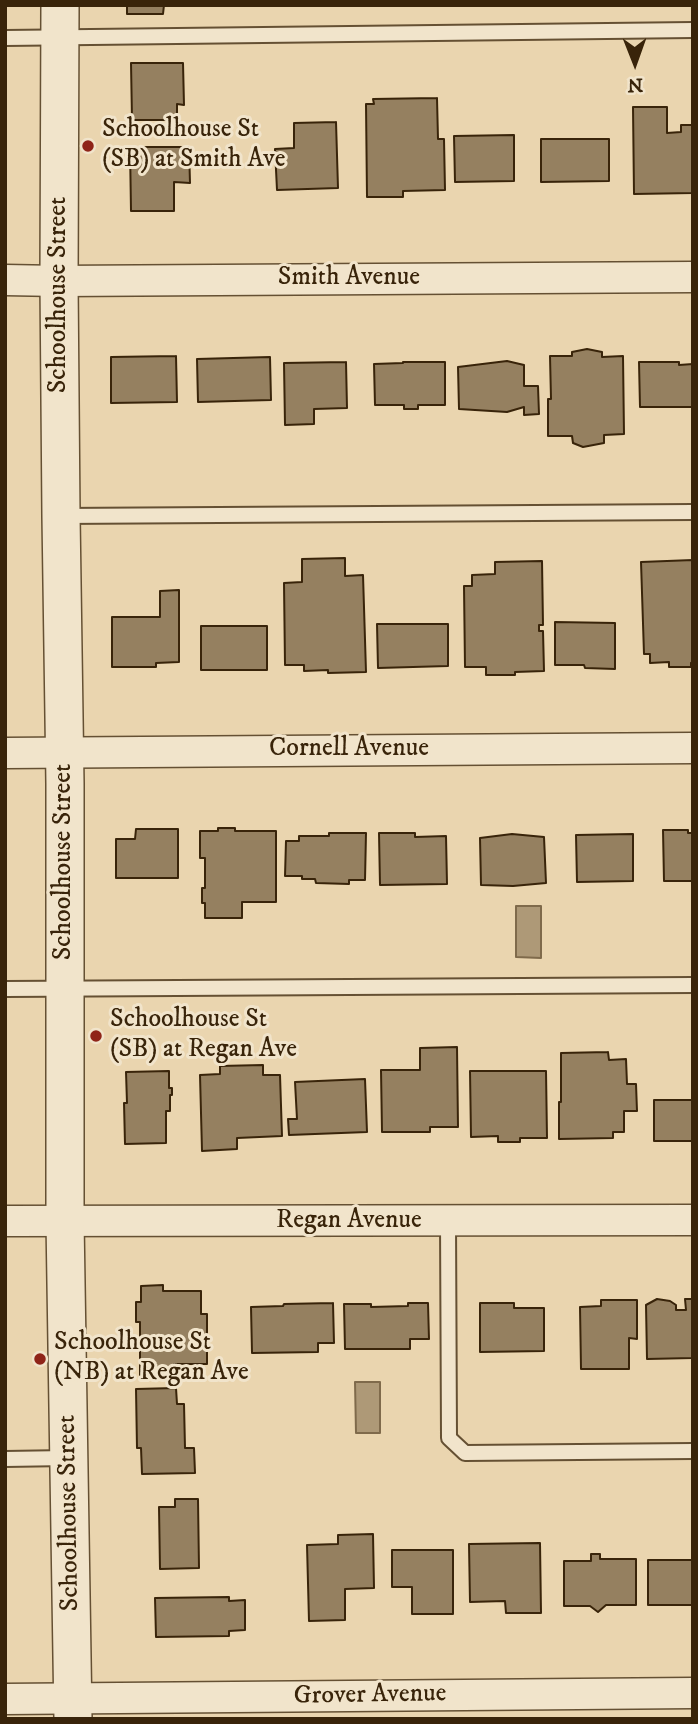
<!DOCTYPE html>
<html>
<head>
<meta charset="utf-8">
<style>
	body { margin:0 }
	#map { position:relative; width:698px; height:1724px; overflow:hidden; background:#ead5af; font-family:"IM FELL DW Pica",serif }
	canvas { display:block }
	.frame { position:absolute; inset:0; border:7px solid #39240a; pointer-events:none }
	.north { position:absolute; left:600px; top:28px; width:70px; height:70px; -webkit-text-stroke:5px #f1e4cb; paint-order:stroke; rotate:179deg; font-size:19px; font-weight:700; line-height:28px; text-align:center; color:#39240a }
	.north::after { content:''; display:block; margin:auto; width:24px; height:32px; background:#39240a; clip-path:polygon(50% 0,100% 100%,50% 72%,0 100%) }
</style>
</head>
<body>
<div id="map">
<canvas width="698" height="1724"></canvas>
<div class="frame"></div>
<div class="north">N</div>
</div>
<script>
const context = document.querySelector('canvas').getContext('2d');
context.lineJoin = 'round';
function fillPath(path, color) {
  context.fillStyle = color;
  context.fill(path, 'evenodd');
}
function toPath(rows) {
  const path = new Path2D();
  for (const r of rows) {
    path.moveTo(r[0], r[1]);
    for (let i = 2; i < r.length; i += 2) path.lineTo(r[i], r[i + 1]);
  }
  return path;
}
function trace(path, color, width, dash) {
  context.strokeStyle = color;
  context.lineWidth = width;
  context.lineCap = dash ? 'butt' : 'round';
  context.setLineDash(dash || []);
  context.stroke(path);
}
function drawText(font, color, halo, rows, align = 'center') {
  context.font = font + ' "IM FELL DW Pica",serif';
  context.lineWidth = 6;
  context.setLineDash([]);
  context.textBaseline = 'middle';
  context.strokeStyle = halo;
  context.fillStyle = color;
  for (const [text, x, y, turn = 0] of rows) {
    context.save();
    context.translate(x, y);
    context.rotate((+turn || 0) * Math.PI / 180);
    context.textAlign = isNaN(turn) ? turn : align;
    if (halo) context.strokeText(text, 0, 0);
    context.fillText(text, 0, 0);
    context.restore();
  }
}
const water = toPath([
	[516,906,541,906,541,958,516,957,516,906],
	[355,1382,380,1382,380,1433,356,1433,355,1382]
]);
fillPath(water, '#ae9977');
trace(water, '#7f6a4b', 2);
const building = toPath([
	[127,5,164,5,163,14,127,14,127,5],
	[131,63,183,63,184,105,177,104,177,120,132,120,131,63],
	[437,98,438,139,444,139,445,190,403,191,403,197,367,197,366,104,374,104,373,99,437,98],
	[633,107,667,107,667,133,681,132,681,125,693,125,693,193,634,194,633,107],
	[336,122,338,188,277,190,275,149,294,148,294,123,336,122],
	[514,135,514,181,455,182,454,136,514,135],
	[541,139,609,139,609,181,541,182,541,139],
	[130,147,189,147,190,183,174,182,174,211,131,211,130,147],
	[587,349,602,352,602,357,623,356,624,434,604,435,604,443,583,447,573,443,572,436,548,436,548,399,551,399,550,356,572,356,572,352,587,349],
	[176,356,177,402,111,403,111,357,176,356],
	[270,357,271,400,198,402,197,359,270,357],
	[507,361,524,365,524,386,538,386,539,414,524,415,524,407,507,412,459,409,458,367,507,361],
	[346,362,347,408,314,409,314,424,285,425,284,363,346,362],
	[403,362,445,362,445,405,418,405,418,409,404,409,404,405,375,405,374,364,403,363,403,362],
	[639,362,679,362,679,365,693,364,693,407,640,407,639,362],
	[345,558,345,576,363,575,366,672,328,673,328,670,304,671,304,665,285,665,284,583,302,582,302,559,345,558],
	[693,560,693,662,691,663,691,667,669,667,669,662,650,663,650,654,644,654,641,562,693,560],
	[542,561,543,625,539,625,539,631,543,631,544,671,515,672,515,675,486,675,486,667,465,667,464,586,472,586,472,575,495,574,495,562,542,561],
	[179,590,179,662,156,663,156,667,112,667,112,617,160,617,160,591,179,590],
	[555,622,615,623,615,669,585,668,584,665,555,665,555,622],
	[377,624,448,624,448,666,378,668,377,624],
	[201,626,267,626,267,670,201,670,201,626],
	[218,828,235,828,235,831,276,831,276,902,242,902,242,918,205,918,205,903,202,903,202,888,205,888,205,858,200,858,200,831,218,831,218,828],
	[136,829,178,829,178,878,116,878,116,839,135,839,136,829],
	[663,830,688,830,688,833,693,833,693,881,664,881,663,830],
	[329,833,366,833,365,880,349,880,349,884,316,883,315,879,302,879,302,876,285,876,286,841,299,841,299,836,329,836,329,833],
	[379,833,415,833,415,837,446,836,447,884,380,885,379,833],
	[512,834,544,837,546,883,513,886,481,885,480,838,512,834],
	[633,834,633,881,577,882,576,835,633,834],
	[457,1047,458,1127,430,1127,430,1132,382,1132,381,1070,420,1070,420,1048,457,1047],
	[608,1052,609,1060,626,1059,627,1084,636,1084,637,1111,624,1111,624,1132,613,1132,613,1138,559,1139,559,1102,561,1102,561,1053,608,1052],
	[263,1065,263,1075,280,1075,282,1136,237,1138,237,1149,202,1151,200,1075,220,1074,220,1066,263,1065],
	[169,1071,169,1088,172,1088,172,1095,170,1095,170,1111,166,1111,166,1143,125,1144,124,1103,127,1103,126,1072,169,1071],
	[470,1071,546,1071,547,1138,520,1138,520,1142,498,1142,498,1136,471,1137,470,1071],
	[365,1079,367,1132,289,1135,288,1119,297,1119,295,1082,365,1079],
	[654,1100,693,1100,693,1141,654,1141,654,1100],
	[163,1285,163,1291,201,1291,201,1314,207,1314,207,1364,174,1364,174,1375,140,1375,140,1322,136,1322,136,1302,141,1302,141,1286,163,1285],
	[657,1299,670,1301,676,1305,676,1310,686,1310,685,1299,693,1299,693,1358,647,1359,646,1305,657,1299],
	[601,1300,637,1300,637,1339,629,1338,629,1369,581,1369,580,1307,601,1306,601,1300],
	[333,1303,334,1343,318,1343,318,1352,252,1353,251,1307,283,1306,284,1304,333,1303],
	[408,1303,428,1303,429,1339,410,1339,410,1349,345,1349,344,1304,371,1304,371,1307,408,1306,408,1303],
	[480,1303,514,1303,514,1308,544,1308,544,1351,480,1352,480,1303],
	[176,1388,177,1404,184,1404,185,1448,194,1448,195,1473,142,1474,141,1448,137,1448,136,1389,176,1388],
	[175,1499,198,1499,199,1568,160,1569,159,1507,175,1507,175,1499],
	[373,1534,374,1588,345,1589,345,1620,309,1621,307,1545,338,1544,338,1535,373,1534],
	[540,1543,541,1613,506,1613,505,1601,470,1602,469,1544,540,1543],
	[392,1550,453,1550,453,1614,412,1614,412,1587,392,1587,392,1550],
	[591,1554,600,1554,600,1559,636,1559,636,1605,606,1605,598,1612,590,1606,564,1606,564,1561,591,1561,591,1554],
	[648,1560,693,1560,693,1605,648,1605,648,1560],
	[229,1597,229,1601,245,1600,245,1630,229,1631,229,1636,156,1637,155,1598,229,1597]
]);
fillPath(building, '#958060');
trace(building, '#39240a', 2);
const service = toPath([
	[5,38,693,30],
	[61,516,693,512],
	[5,989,693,985],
	[448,1222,449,1438,465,1453,693,1451],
	[5,1459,67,1458]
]);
const minor = toPath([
	[5,280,59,281,693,277],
	[5,753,693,748],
	[5,1221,693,1220],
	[5,1699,693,1693]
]);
const tertiary = toPath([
	[60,5,59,281,61,516,65,784,65,1221,73,1719]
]);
trace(service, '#655033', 18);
trace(minor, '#655033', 33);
trace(tertiary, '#655033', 40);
trace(service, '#f1e4cb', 14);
trace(minor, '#f1e4cb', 30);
trace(tertiary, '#f1e4cb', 37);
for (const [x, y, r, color] of [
	[88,146,7,"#8f2418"],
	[96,1036,7,"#8f2418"],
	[40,1359,7,"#8f2418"]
]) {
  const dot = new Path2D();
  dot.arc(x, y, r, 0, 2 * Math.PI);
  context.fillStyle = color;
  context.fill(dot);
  trace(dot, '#f1e4cb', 2.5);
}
drawText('26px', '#39240a', '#f1e4cb', [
	["Schoolhouse St",102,131],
	["(SB) at Smith Ave",102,161],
	["Schoolhouse St",110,1021],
	["(SB) at Regan Ave",110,1051],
	["Schoolhouse St",54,1344],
	["(NB) at Regan Ave",54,1374]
], 'left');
drawText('26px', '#39240a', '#f1e4cb', [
	["Smith Avenue",349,279],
	["Schoolhouse Street",60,295,-90],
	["Cornell Avenue",349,750],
	["Schoolhouse Street",65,862,-90],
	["Regan Avenue",349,1222],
	["Schoolhouse Street",70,1513,-91],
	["Grover Avenue",370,1696,-1]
]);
</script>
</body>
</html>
